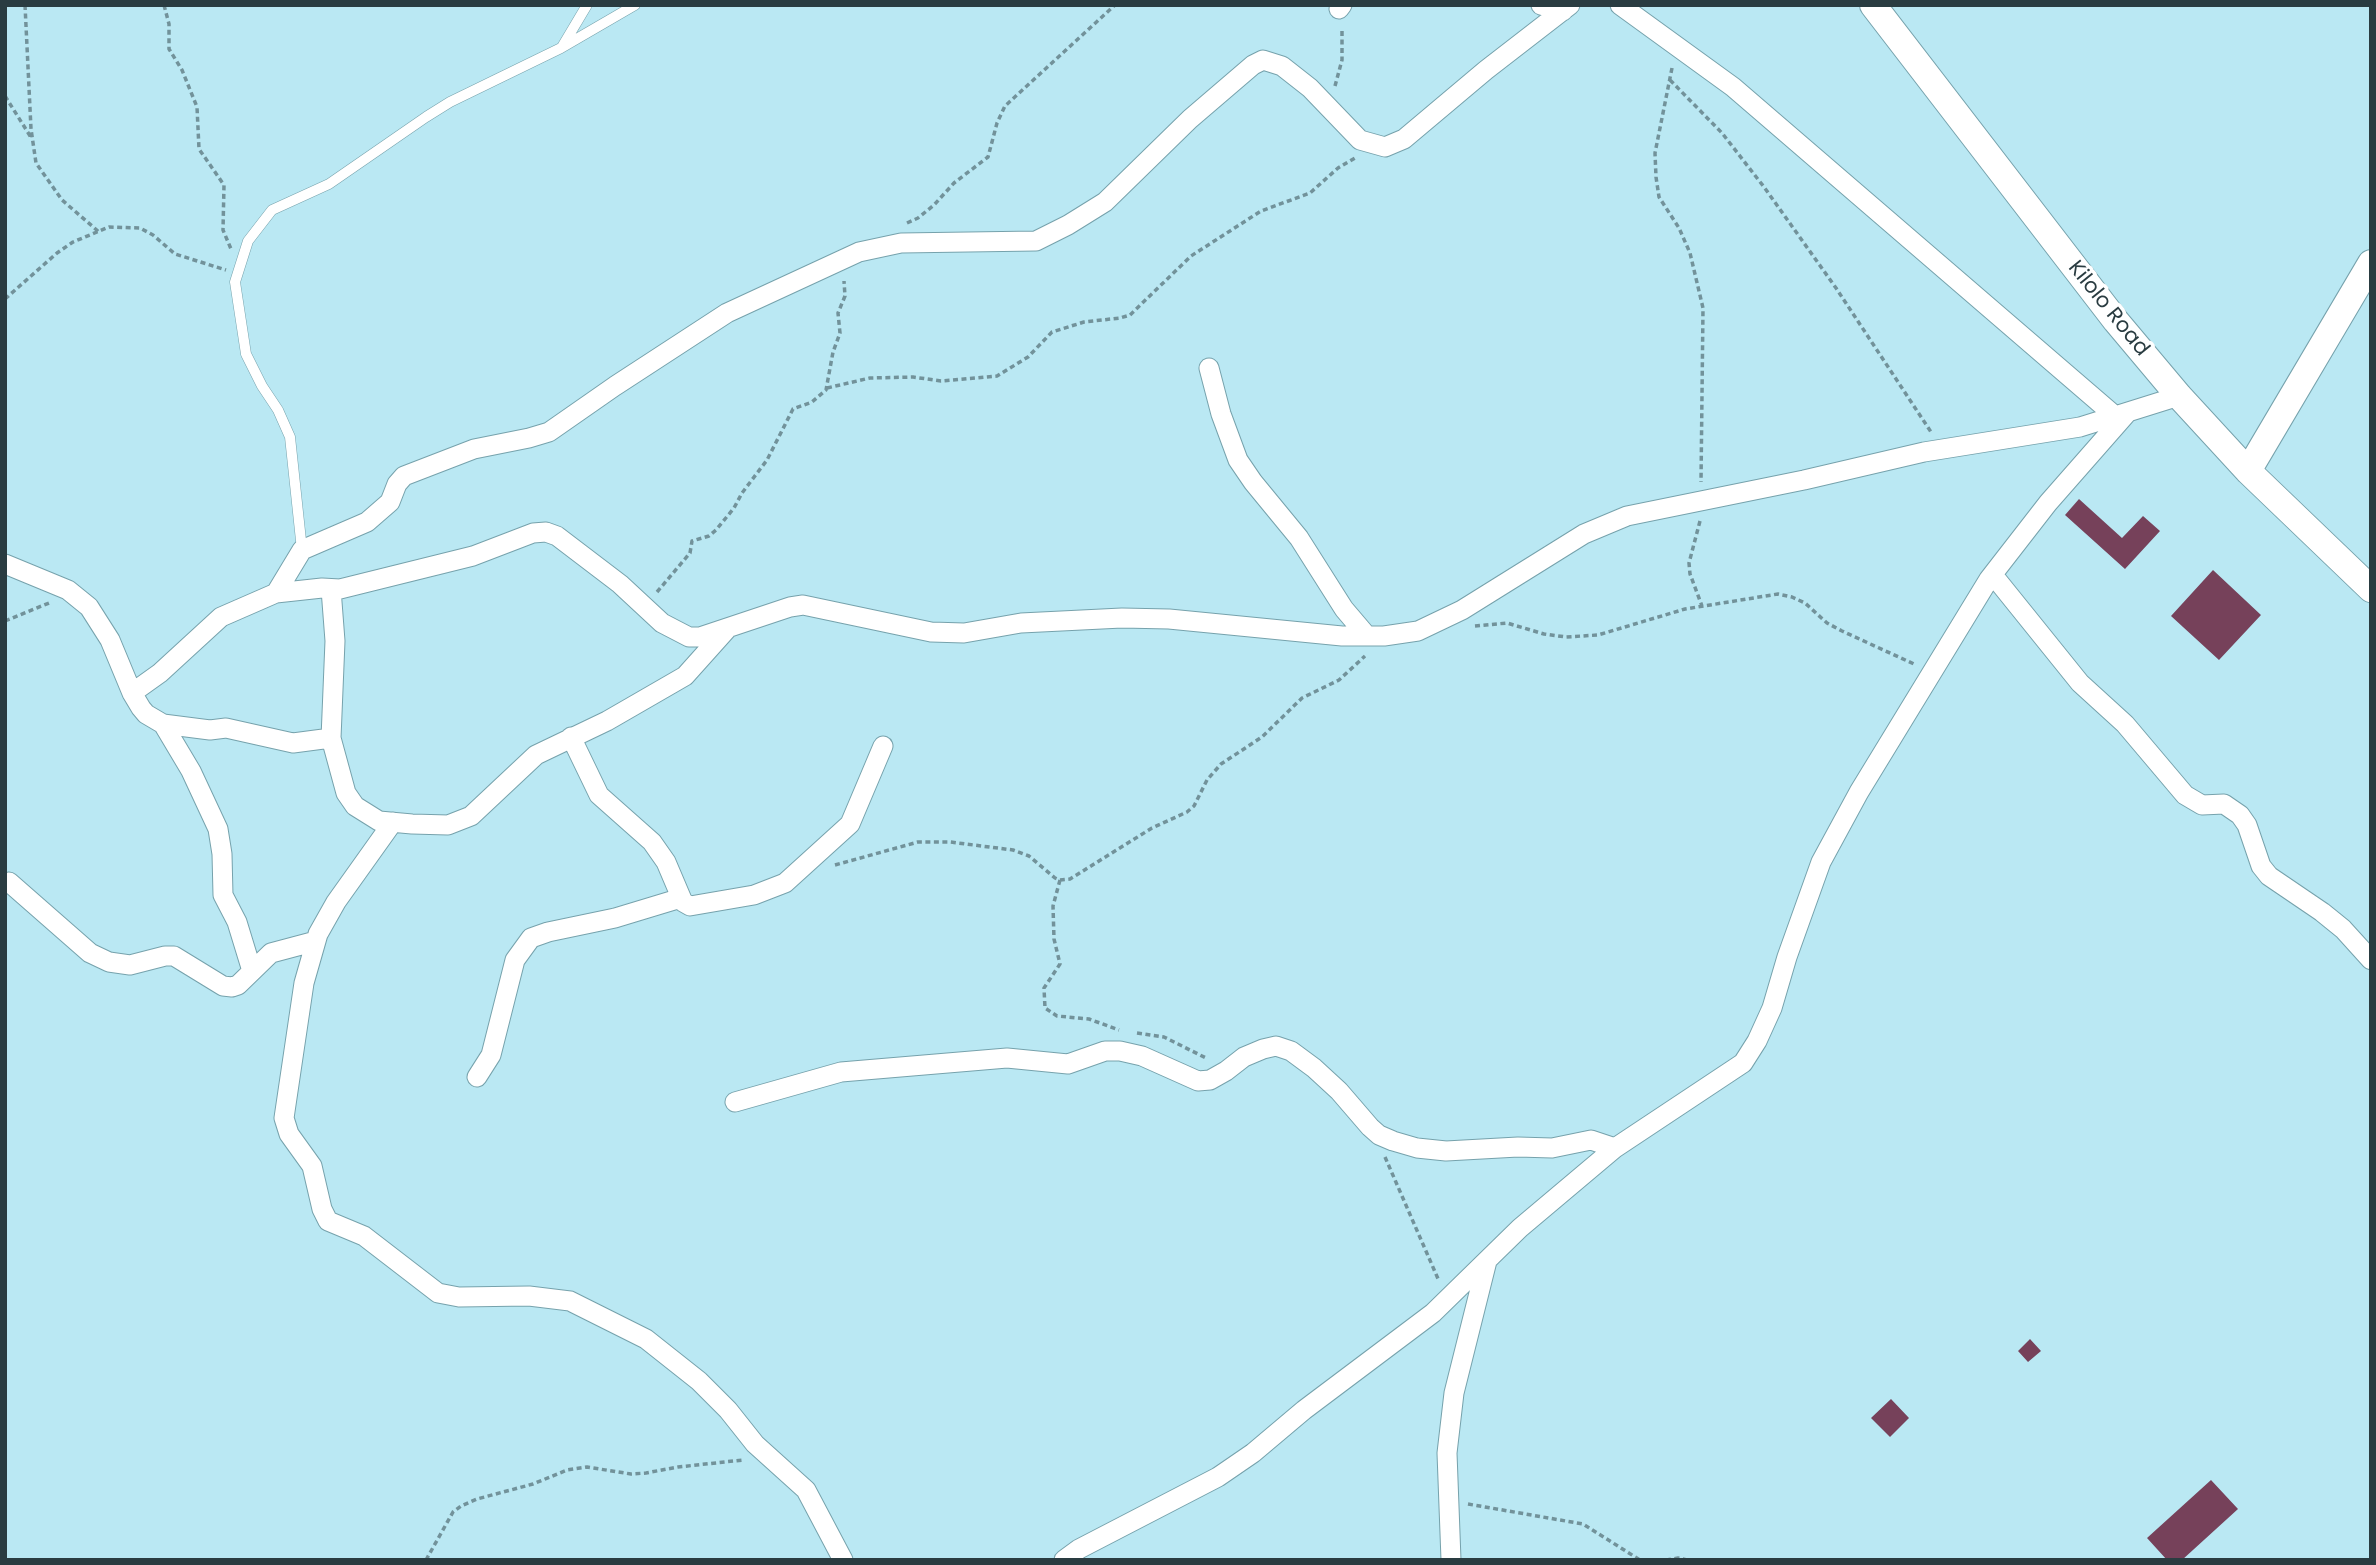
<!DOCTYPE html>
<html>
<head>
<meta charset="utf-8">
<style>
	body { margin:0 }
	#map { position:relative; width:2376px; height:1565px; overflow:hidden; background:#bae8f3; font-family:Poppins,sans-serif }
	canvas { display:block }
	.frame { position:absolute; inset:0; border:7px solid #2a3c41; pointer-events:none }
</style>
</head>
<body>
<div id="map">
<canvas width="2376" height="1565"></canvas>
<div class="frame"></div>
</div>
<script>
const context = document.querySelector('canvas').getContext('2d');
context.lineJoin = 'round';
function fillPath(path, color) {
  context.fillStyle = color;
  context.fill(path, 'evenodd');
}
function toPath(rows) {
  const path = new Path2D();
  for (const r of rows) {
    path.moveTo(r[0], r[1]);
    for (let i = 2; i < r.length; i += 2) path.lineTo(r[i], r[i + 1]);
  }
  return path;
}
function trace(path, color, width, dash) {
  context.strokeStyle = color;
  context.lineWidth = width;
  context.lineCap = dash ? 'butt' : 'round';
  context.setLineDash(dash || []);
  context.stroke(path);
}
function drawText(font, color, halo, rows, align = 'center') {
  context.font = font + ' Poppins,sans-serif';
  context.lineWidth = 7;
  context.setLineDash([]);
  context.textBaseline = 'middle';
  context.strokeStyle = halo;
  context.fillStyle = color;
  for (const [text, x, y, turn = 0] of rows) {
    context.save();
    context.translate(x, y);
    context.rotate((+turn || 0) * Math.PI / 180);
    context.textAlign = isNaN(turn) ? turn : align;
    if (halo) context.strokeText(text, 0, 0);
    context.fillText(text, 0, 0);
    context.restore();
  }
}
fillPath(toPath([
	[2079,499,2122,538,2143,516,2160,531,2125,569,2065,515],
	[2213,570,2261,615,2219,660,2171,616],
	[2030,1339,2041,1351,2028,1362,2018,1351],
	[1891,1399,1909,1418,1890,1437,1871,1418],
	[2211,1480,2238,1509,2182,1560,2167,1560,2147,1538]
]), '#76415a');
const service = toPath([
	[562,47,587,5],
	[302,550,290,437,278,410,262,386,246,354,235,282,248,241,272,210,329,184,426,117,450,102,561,48,635,5]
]);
const minor = toPath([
	[1541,5,1563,11],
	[1620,5,1733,87,2115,416],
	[1339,9,1342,5],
	[1209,368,1221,414,1238,460,1253,482,1299,538,1344,609,1367,636],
	[5,564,68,590,89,607,110,640,132,693,141,708,146,714,163,724,210,730,226,728,293,743,331,738],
	[1993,575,2080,683,2125,724,2185,795,2202,805,2224,804,2240,815,2247,825,2261,866,2269,876,2322,912,2343,929,2371,960],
	[331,589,335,641,331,738,346,793,355,806,379,821,412,824,448,825,471,816,536,755,607,721,685,676,728,628],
	[276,593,302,550,367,522,390,502,397,484,404,476,474,449,529,438,549,432,615,386,727,313,859,252,901,243,1036,241,1068,225,1105,202,1190,119,1253,65,1263,60,1282,66,1310,88,1360,140,1385,147,1404,139,1486,70,1570,5],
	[132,693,160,673,221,617,276,593,322,588,340,589,473,556,533,533,546,532,557,536,620,584,662,623,689,637,700,637,790,607,803,605,931,632,964,633,1021,623,1122,618,1169,619,1342,636,1384,636,1418,631,1462,610,1584,534,1627,516,1804,480,1924,452,2080,427,2179,396],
	[163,724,191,771,218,829,222,854,223,895,237,922,252,971],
	[571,737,599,795,652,842,666,862,683,902,690,906,754,895,785,883,850,824,883,746],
	[393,822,336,902,318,934,304,983,284,1118,289,1134,312,1166,322,1209,328,1221,364,1236,438,1293,459,1297,529,1296,570,1301,646,1339,699,1381,728,1410,755,1444,806,1490,843,1560],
	[9,882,90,953,109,962,130,965,165,956,174,956,223,986,232,987,238,985,271,953,316,941],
	[477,1077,491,1055,515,960,531,938,548,932,615,918,681,898],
	[735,1102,841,1072,1007,1058,1068,1064,1105,1051,1120,1051,1142,1056,1198,1081,1210,1080,1226,1071,1244,1057,1263,1049,1276,1046,1291,1051,1314,1068,1339,1091,1370,1127,1379,1135,1393,1141,1417,1148,1446,1151,1518,1147,1552,1148,1591,1140,1615,1148],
	[1064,1560,1079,1549,1218,1477,1253,1453,1304,1410,1433,1313,1520,1228,1615,1148,1743,1063,1757,1041,1772,1008,1787,957,1821,862,1859,792,1989,579,2048,503,2127,413],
	[1451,1560,1447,1453,1454,1393,1487,1261]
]);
const secondary = toPath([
	[1873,5,2116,321,2179,396,2248,471,2371,589],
	[2248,471,2371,263]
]);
trace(service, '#76a2ac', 11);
trace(minor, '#76a2ac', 21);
trace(secondary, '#76a2ac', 28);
trace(toPath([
	[25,5,31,129,36,163,62,200,99,232],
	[164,5,169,24,169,49,182,70,197,107,199,149,224,185,223,230,231,249],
	[1672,68,1655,153,1656,177,1659,197,1679,228,1690,253,1703,308,1701,482],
	[1670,80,1722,133,1764,187,1836,288,1931,432],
	[1335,86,1342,60,1342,28],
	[5,96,32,139],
	[907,223,918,218,934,205,954,183,988,157,997,123,1005,106,1115,5],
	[5,299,57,253,73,242,109,227,140,228,153,235,175,254,226,270],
	[827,388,870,378,913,377,941,381,997,376,1028,357,1052,332,1084,322,1120,318,1130,315,1191,256,1261,211,1310,193,1338,168,1355,158],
	[1700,521,1689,563,1690,574,1702,606],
	[657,592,690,553,692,541,709,536,716,530,734,508,742,493,767,460,793,409,812,402,826,390,833,352,840,333,838,313,845,296,844,281],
	[5,621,49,603],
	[1475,626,1507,623,1544,634,1566,637,1598,635,1685,609,1778,594,1792,597,1805,603,1827,623,1842,631,1914,664],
	[835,865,918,842,950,842,1013,850,1029,856,1055,878,1060,880,1070,879,1152,828,1187,812,1194,806,1207,780,1221,764,1262,737,1302,698,1339,680,1365,656],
	[1060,880,1053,906,1054,939,1060,964,1044,988,1045,1008,1057,1016,1089,1019,1119,1030],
	[1137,1033,1164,1037,1208,1059],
	[1385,1157,1439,1281],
	[1468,1504,1583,1524,1640,1560],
	[426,1560,453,1512,461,1506,477,1499,533,1484,567,1470,587,1467,631,1474,646,1473,678,1467,743,1460],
	[1666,1560,1678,1558,1687,1560]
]), '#72929a', 3.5, [5, 3.5]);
trace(service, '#fff', 10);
trace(minor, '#fff', 19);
trace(secondary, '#fff', 26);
drawText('21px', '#2a3c41', '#fff', [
	["Kilolo Road",2108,309,51]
]);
</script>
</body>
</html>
